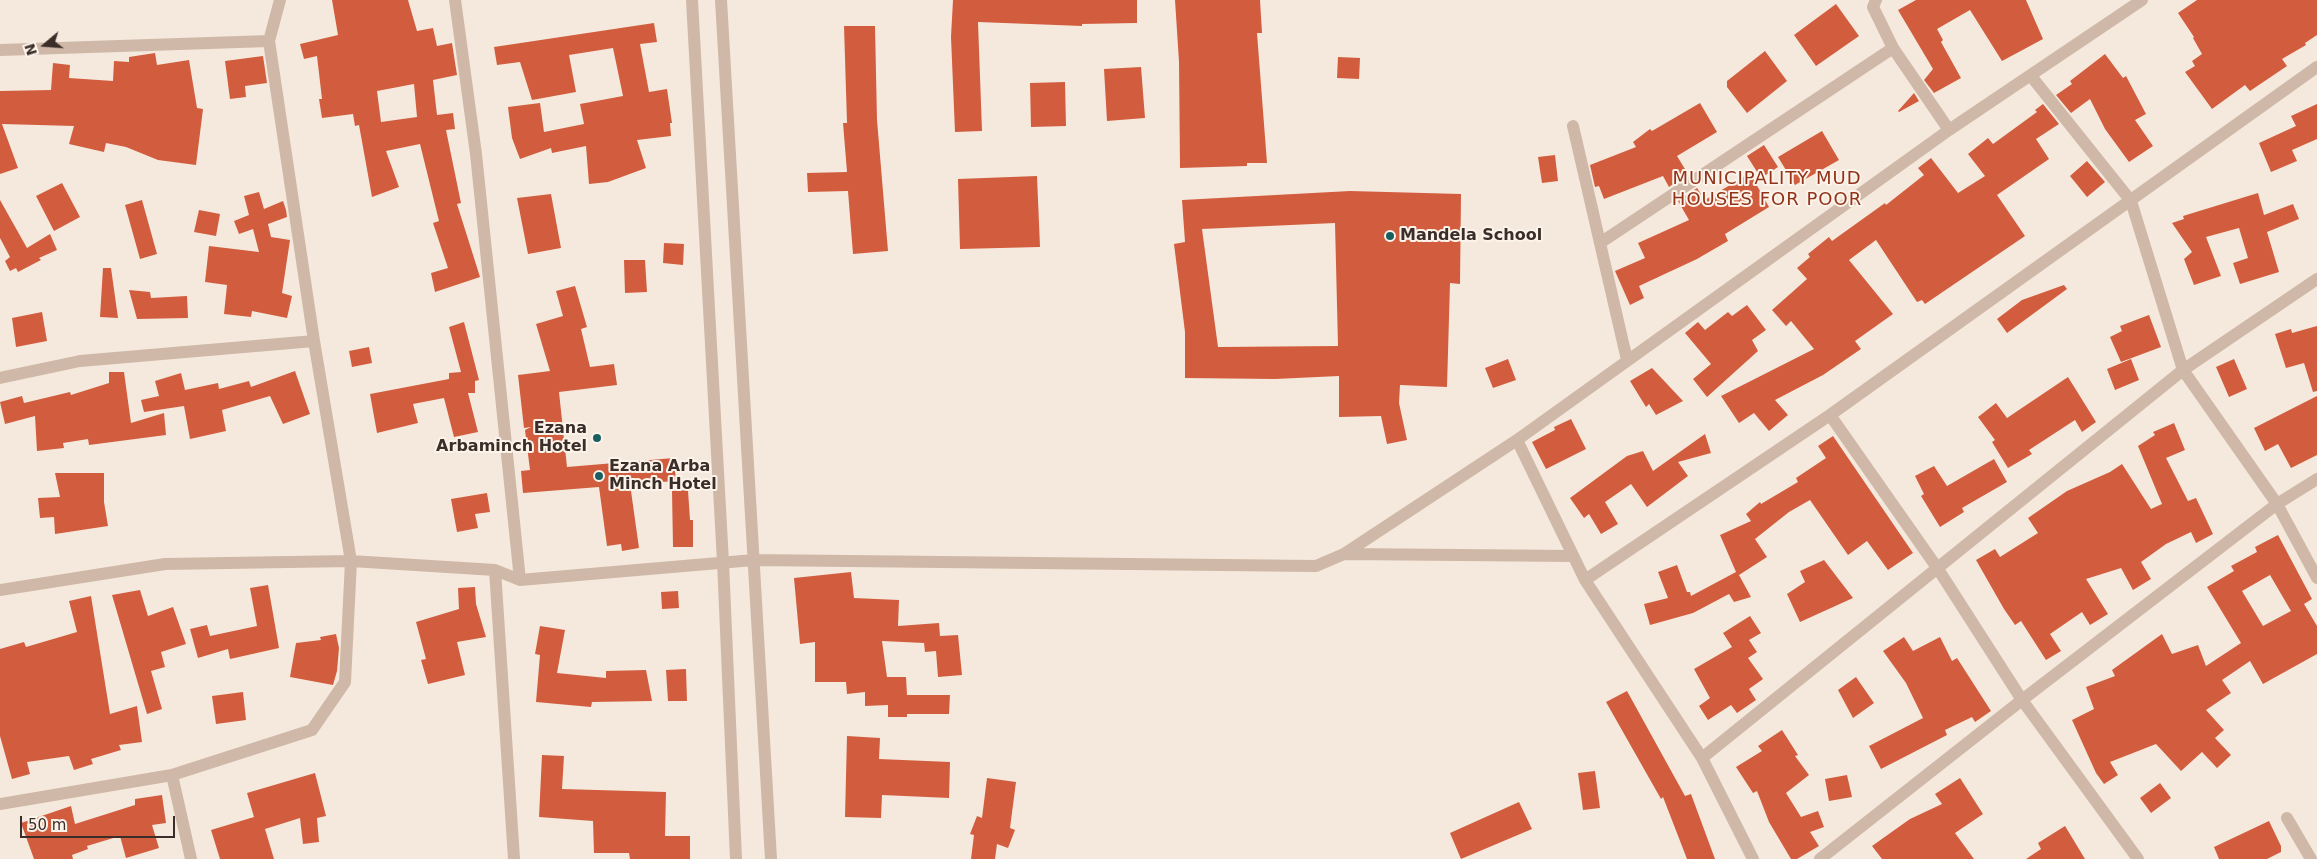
<!DOCTYPE html>
<html>
<head>
<meta charset="utf-8">
<style>
	body { margin:0 }
	#map { position:relative; width:2317px; height:859px; overflow:hidden; background:#f5e9dd; font-family:"DejaVu Sans",sans-serif }
	canvas { display:block }
	.north { position:absolute; left:20px; top:20px; width:50px; height:50px; -webkit-text-stroke:4px #fcf3ea; paint-order:stroke; rotate:252deg; font-size:14px; font-weight:700; line-height:20px; text-align:center; color:#3b2e28 }
	.north::after { content:''; display:block; margin:auto; width:18px; height:22px; background:#3b2e28; clip-path:polygon(50% 0,100% 100%,50% 72%,0 100%) }
	.scale { position:absolute; left:20px; top:816px; width:155px; height:22px; box-sizing:border-box; border:2px solid #3b2e28; border-top:0; padding-left:6px; font-size:15px; line-height:18px; white-space:nowrap; color:#3b2e28; -webkit-text-stroke:4px #fcf3ea; paint-order:stroke }
</style>
</head>
<body>
<div id="map">
<canvas width="2317" height="859"></canvas>
<div class="north">N</div>
<div class="scale">50 m</div>
</div>
<script>
const context = document.querySelector('canvas').getContext('2d');
context.lineJoin = 'round';
function fillPath(path, color) {
  context.fillStyle = color;
  context.fill(path, 'evenodd');
}
function toPath(rows) {
  const path = new Path2D();
  for (const r of rows) {
    path.moveTo(r[0], r[1]);
    for (let i = 2; i < r.length; i += 2) path.lineTo(r[i], r[i + 1]);
  }
  return path;
}
function trace(path, color, width, dash) {
  context.strokeStyle = color;
  context.lineWidth = width;
  context.lineCap = dash ? 'butt' : 'round';
  context.setLineDash(dash || []);
  context.stroke(path);
}
function drawText(font, color, halo, rows, align = 'center') {
  context.font = font + ' "DejaVu Sans",sans-serif';
  context.lineWidth = 4;
  context.setLineDash([]);
  context.textBaseline = 'middle';
  context.strokeStyle = halo;
  context.fillStyle = color;
  for (const [text, x, y, turn = 0] of rows) {
    context.save();
    context.translate(x, y);
    context.rotate((+turn || 0) * Math.PI / 180);
    context.textAlign = isNaN(turn) ? turn : align;
    if (halo) context.strokeText(text, 0, 0);
    context.fillText(text, 0, 0);
    context.restore();
  }
}
fillPath(toPath([
	[332,0,408,0,417,31,433,28,437,46,452,43,457,75,433,80,437,115,453,113,455,129,446,130,461,203,457,204,480,277,435,292,431,273,448,268,433,223,439,221,420,144,386,151,399,187,372,197,359,125,355,126,353,114,322,118,319,99,322,99,317,56,304,59,300,44,338,35],
	[414,84,417,117,381,122,377,91],
	[953,0,1137,0,1137,23,1082,24,1082,26,978,22,982,131,955,132,951,37],
	[1175,0,1260,0,1262,33,1257,33,1267,163,1247,163,1247,166,1180,168,1179,62],
	[1916,0,2026,0,2043,39,2002,61,1970,10,1937,29,1943,40,1941,42,1961,78,1934,93,1924,80,1933,69,1898,10],
	[2197,0,2317,0,2317,35,2305,43,2306,45,2282,59,2287,66,2250,91,2245,85,2212,109,2185,72,2195,66,2192,61,2202,54,2193,38,2194,37,2178,13],
	[1836,4,1859,36,1816,66,1794,35],
	[654,23,657,42,640,44,649,92,667,89,672,123,670,123,671,136,637,140,646,168,608,182,589,184,586,146,552,153,551,148,520,159,512,138,508,107,540,103,544,132,584,124,580,104,623,96,613,48,569,55,576,92,532,100,520,62,497,65,494,47],
	[844,26,875,26,877,120,888,251,853,254,848,191,808,192,807,173,847,172,843,123,847,123],
	[1765,51,1787,81,1747,113,1727,87,1727,81],
	[155,53,157,65,189,60,197,108,203,109,196,165,158,160,126,147,106,143,104,152,69,144,74,126,2,124,18,168,0,174,0,124,2,124,0,124,0,91,51,90,53,63,70,65,69,78,113,81,114,61,129,62,129,57],
	[2105,54,2123,78,2126,76,2146,114,2135,120,2153,146,2129,162,2105,129,2090,99,2071,113,2056,95,2072,84,2070,81],
	[263,56,267,83,245,86,246,97,230,99,225,61],
	[1338,57,1360,58,1359,79,1337,78],
	[1141,67,1145,118,1107,121,1104,69],
	[1065,82,1066,126,1031,127,1030,83],
	[1914,93,1919,101,1899,112,1898,111],
	[1700,103,1717,132,1677,156,1688,174,1669,187,1663,176,1604,199,1599,186,1595,187,1590,165,1636,147,1633,142,1650,129,1652,131],
	[2043,104,2059,124,2036,139,2049,159,1997,195,2025,236,1925,304,1922,300,1917,302,1876,240,1849,260,1893,314,1855,341,1861,349,1823,375,1775,400,1788,415,1769,431,1754,413,1739,423,1721,396,1814,349,1791,321,1786,326,1772,310,1807,279,1797,268,1810,257,1808,254,1829,237,1832,241,1885,203,1886,205,1924,175,1918,168,1931,158,1958,193,1985,176,1968,154,1988,138,1993,144,2037,112,2035,110],
	[2317,104,2317,139,2292,150,2297,161,2271,172,2259,143,2296,126,2291,116],
	[1822,131,1839,160,1795,185,1778,157],
	[1764,145,1778,167,1761,178,1747,156],
	[1555,155,1558,181,1542,183,1538,157],
	[2087,161,2105,182,2087,197,2070,176],
	[1750,173,1769,207,1725,234,1728,241,1697,259,1639,286,1644,298,1630,305,1615,271,1645,258,1638,243,1689,220,1678,201,1697,188,1705,200],
	[1037,176,1040,247,960,249,958,179],
	[62,183,80,217,54,231,36,196],
	[1350,191,1461,194,1460,284,1450,283,1447,387,1400,385,1399,403,1407,440,1387,444,1381,416,1339,417,1339,376,1275,379,1185,378,1185,332,1174,244,1185,242,1182,200],
	[1335,223,1338,346,1218,347,1202,229],
	[259,192,264,209,283,201,286,210,287,217,268,224,271,237,290,240,282,293,292,296,287,318,252,311,251,317,224,314,227,285,205,282,209,246,259,252,253,229,239,234,234,221,249,215,244,196],
	[2258,193,2264,215,2293,204,2299,219,2267,232,2279,272,2240,284,2233,263,2248,258,2239,228,2206,237,2221,276,2194,285,2184,259,2192,252,2172,223,2184,219,2183,216],
	[551,194,561,248,528,254,517,198],
	[0,200,27,248,50,234,57,250,39,258,41,260,18,272,16,268,10,271,5,261,10,257,0,238],
	[142,200,157,254,140,259,125,205],
	[199,210,220,214,216,236,194,232],
	[664,243,684,244,683,265,663,263],
	[624,260,645,260,647,292,625,293],
	[103,268,111,268,118,318,100,317],
	[2064,285,2067,289,2007,333,1997,319,2022,300],
	[575,286,587,327,581,329,590,367,614,364,617,385,559,392,567,467,674,458,676,481,630,484,639,548,622,551,621,544,607,546,599,487,523,493,521,471,530,470,525,430,531,427,524,428,518,375,550,371,536,324,563,316,556,291],
	[129,290,150,292,151,298,187,296,188,318,137,319],
	[1747,305,1766,330,1752,340,1758,351,1707,397,1693,379,1711,364,1685,333,1698,322,1705,330,1728,312,1732,316],
	[42,312,47,341,16,347,12,318],
	[2149,315,2161,347,2121,362,2110,337,2122,331,2120,326],
	[464,322,479,380,475,381,475,393,468,393,478,432,454,437,444,398,413,404,418,423,377,433,370,394,449,379,449,373,461,372,449,327],
	[2317,326,2317,391,2313,392,2304,363,2286,368,2275,334,2291,329,2292,333],
	[369,347,372,363,352,367,349,351],
	[1508,359,1516,380,1493,388,1485,368],
	[2131,359,2139,380,2115,390,2107,369],
	[2234,359,2247,389,2229,397,2216,367],
	[1652,368,1683,401,1656,415,1649,404,1646,407,1630,381],
	[295,371,310,414,283,424,270,396,222,410,226,431,190,439,184,406,144,412,141,400,159,396,155,381,181,373,185,390,218,383,219,389,249,381,251,387],
	[109,372,124,372,131,423,164,413,166,435,89,445,88,439,63,443,64,448,37,451,35,416,5,424,0,402,22,396,24,403,70,392,71,395,109,383],
	[2068,377,2096,422,2082,432,2075,420,2029,450,2032,454,2008,468,1992,442,1995,440,1978,417,1996,403,2007,418],
	[2317,396,2317,455,2291,468,2278,444,2265,451,2254,428],
	[1571,419,1586,449,1546,469,1532,442,1555,430,1554,427],
	[2174,423,2185,450,2166,458,2188,501,2196,498,2213,534,2196,543,2191,532,2166,544,2141,562,2151,579,2133,590,2121,568,2086,579,2108,614,2090,625,2082,612,2050,634,2061,651,2046,660,2021,621,2015,625,2004,609,1976,560,1995,549,2000,557,2038,533,2028,518,2067,491,2110,472,2122,464,2151,509,2162,504,2138,446,2155,435,2153,432],
	[1705,434,1711,453,1678,462,1688,476,1647,507,1631,484,1605,502,1618,524,1601,534,1589,514,1584,518,1570,498,1627,456,1643,451,1653,471],
	[1833,436,1913,553,1888,570,1867,541,1848,555,1810,500,1789,512,1755,539,1767,557,1739,575,1751,597,1734,602,1729,594,1693,613,1650,625,1644,604,1668,598,1658,572,1677,565,1687,592,1690,592,1691,596,1736,572,1720,535,1751,521,1746,514,1760,502,1761,504,1798,482,1796,478,1826,458,1818,446],
	[1994,459,2007,482,1962,508,1964,512,1940,527,1921,496,1924,494,1915,476,1934,466,1947,486],
	[55,473,104,473,104,502,108,526,55,534,54,517,40,518,38,498,60,497],
	[688,490,690,520,693,520,693,547,673,547,672,491],
	[487,493,490,512,475,514,478,528,457,532,451,499],
	[2278,535,2312,599,2304,604,2317,626,2317,654,2263,684,2250,661,2222,680,2231,693,2206,710,2224,730,2215,738,2231,755,2217,768,2202,752,2181,771,2156,744,2110,762,2118,775,2104,784,2096,773,2072,720,2094,709,2086,687,2115,676,2112,670,2162,634,2172,654,2198,645,2206,666,2241,643,2207,587,2234,571,2231,566,2257,552,2255,547],
	[2270,575,2291,611,2263,626,2242,591],
	[1824,560,1853,598,1800,622,1787,594,1805,582,1800,571],
	[851,572,854,598,899,600,898,626,939,623,940,636,958,635,962,675,938,677,936,651,925,652,924,643,882,641,887,677,906,677,907,695,950,695,949,714,907,714,907,717,888,717,888,705,865,706,865,692,847,694,846,682,815,682,815,642,800,644,794,578],
	[268,585,279,648,230,659,228,649,198,658,190,629,207,625,210,636,257,626,250,588],
	[475,587,476,604,486,637,457,642,465,675,428,684,421,660,426,659,416,622,459,609,458,588],
	[140,590,148,616,173,607,186,644,161,652,165,667,151,671,162,709,147,714,112,595],
	[678,591,679,608,662,609,661,592],
	[91,596,110,714,137,706,142,742,119,745,121,750,91,759,93,764,74,770,69,756,27,762,30,774,12,779,0,736,0,649,24,642,26,647,77,632,69,601],
	[1750,616,1761,633,1749,640,1757,652,1748,658,1763,679,1749,689,1756,700,1737,713,1731,705,1708,720,1699,706,1710,698,1694,669,1732,647,1723,633],
	[540,626,565,630,557,673,606,678,606,671,646,670,652,701,592,702,591,707,536,702,540,655,535,654],
	[336,634,339,648,337,671,333,685,290,677,296,643,321,640,320,637],
	[1904,637,1913,651,1940,637,1952,661,1957,658,1991,711,1975,722,1972,717,1945,730,1947,735,1881,769,1869,746,1923,718,1906,683,1883,651],
	[686,669,687,701,668,701,666,670],
	[1856,677,1874,703,1853,718,1838,690],
	[1627,691,1685,796,1691,794,1715,859,1687,859,1663,797,1661,799,1606,702],
	[243,692,246,720,216,724,212,696],
	[1782,730,1798,755,1795,756,1809,775,1786,793,1801,817,1818,811,1824,827,1810,832,1819,846,1797,859,1791,859,1769,822,1757,791,1753,793,1736,767,1762,751,1758,746],
	[847,736,880,738,879,759,950,762,949,798,882,795,881,818,845,817],
	[542,755,564,756,562,789,666,792,665,836,690,836,690,859,630,859,629,853,594,853,593,821,539,817],
	[1595,771,1600,808,1583,810,1578,773],
	[315,773,326,816,317,818,319,842,303,844,300,818,265,829,274,859,220,859,211,830,254,817,247,793],
	[1847,775,1852,797,1829,801,1825,779],
	[987,778,1016,782,1010,828,1015,830,1008,848,997,844,995,859,971,859,974,835,970,834,977,816,982,818],
	[1960,778,1983,814,1955,833,1974,859,1882,859,1872,846,1910,819,1942,804,1935,794],
	[2160,783,2171,798,2151,813,2140,798],
	[162,795,166,823,152,825,159,848,126,858,120,836,87,846,88,849,72,855,73,859,34,859,21,823,71,806,75,824,135,805,135,799],
	[1519,802,1532,829,1461,859,1450,833],
	[2269,821,2281,846,2281,852,2267,859,2219,859,2214,847],
	[2065,826,2085,859,2026,859,2041,849,2038,843]
]), '#d25d3e');
trace(toPath([
	[455,0,476,154,520,580],
	[692,0,723,562,736,859],
	[721,0,771,859],
	[1876,0,1873,7,1893,48,1949,130],
	[0,50,269,41],
	[2031,76,2131,201,2183,370,2277,504,2317,578],
	[1573,126,1627,360],
	[1600,243,1893,48],
	[0,378,80,361,314,341],
	[1830,415,1938,569,2022,700,2138,859],
	[1517,440,1585,580,1702,758,1753,859],
	[1344,554,1573,556],
	[495,570,514,859],
	[1585,580,1830,415,2317,67],
	[0,590,165,564,351,561,495,570,520,580,754,560,1316,566,1344,554,1517,440,1949,130,2142,0],
	[1702,758,2183,370,2317,279],
	[172,775,191,859],
	[0,804,172,775,312,730,345,682,351,561,314,341,269,41,280,0],
	[2287,818,2311,859],
	[1820,859,2022,700,2277,504,2317,479]
]), '#cfb8a7', 12);
for (const [x, y, r, color] of [
	[1390,236,5,"#195e61"],
	[597,438,5,"#195e61"],
	[599,476,5,"#195e61"]
]) {
  const dot = new Path2D();
  dot.arc(x, y, r, 0, 2 * Math.PI);
  context.fillStyle = color;
  context.fill(dot);
  trace(dot, '#fcf3ea', 2);
}
drawText('bold 16px', '#3b2e28', '#fcf3ea', [
	["Mandela School",1400,236],
	["Ezana",587,429,"right"],
	["Arbaminch Hotel",587,447,"right"],
	["Ezana Arba",609,467],
	["Minch Hotel",609,485]
], 'left');
context.letterSpacing = '1px';
drawText('18px', '#923219', '#fcf3ea', [
	["MUNICIPALITY MUD",1767,179],
	["HOUSES FOR POOR",1767,200]
]);
context.letterSpacing = '0px';
</script>
</body>
</html>
